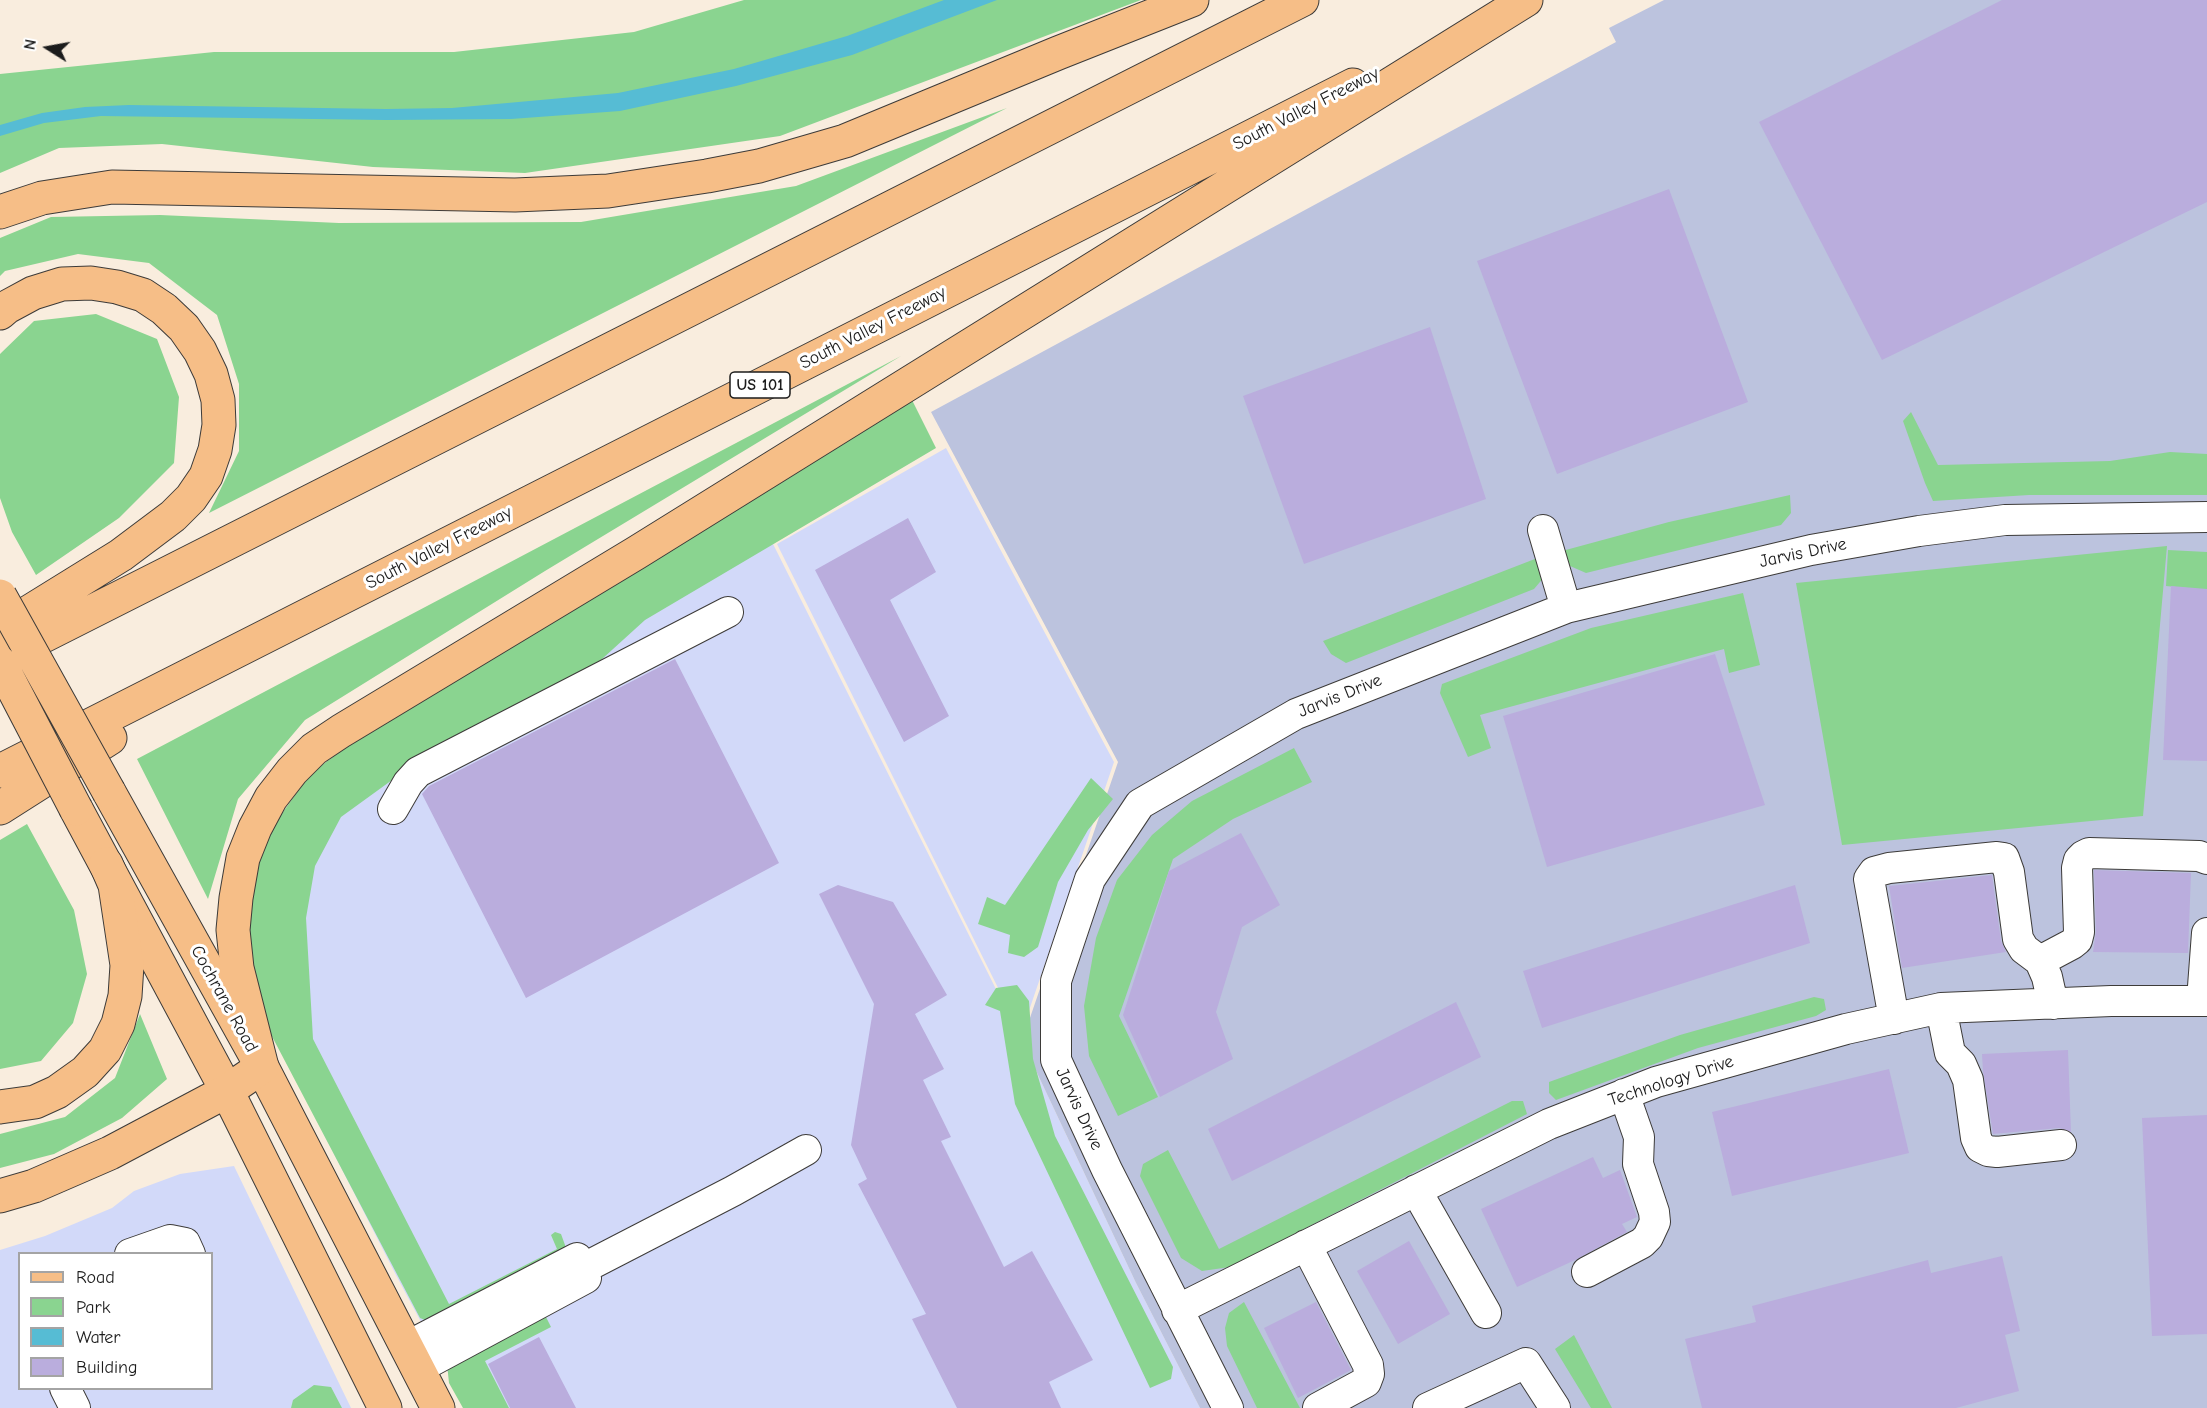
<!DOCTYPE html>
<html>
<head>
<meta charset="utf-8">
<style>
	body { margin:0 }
	#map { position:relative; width:2207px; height:1408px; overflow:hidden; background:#f9edde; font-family:"Comic Neue",sans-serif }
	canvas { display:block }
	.legend { position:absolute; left:18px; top:1252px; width:195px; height:138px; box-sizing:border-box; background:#fff; border:2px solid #a4a4a4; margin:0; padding:8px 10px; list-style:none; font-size:18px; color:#1c1c1c }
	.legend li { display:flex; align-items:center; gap:12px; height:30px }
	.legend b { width:30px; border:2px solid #a4a4a4 }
	.north { position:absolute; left:18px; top:18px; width:60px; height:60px; -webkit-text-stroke:4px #fff; paint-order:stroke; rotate:281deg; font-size:16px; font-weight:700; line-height:24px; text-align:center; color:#1c1c1c }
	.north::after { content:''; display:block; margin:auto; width:21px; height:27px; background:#1c1c1c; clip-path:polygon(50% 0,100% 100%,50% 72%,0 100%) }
</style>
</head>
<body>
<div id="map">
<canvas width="2207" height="1408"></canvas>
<ul class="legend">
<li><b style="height:8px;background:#f6be87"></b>Road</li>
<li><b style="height:16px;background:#8ad490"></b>Park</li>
<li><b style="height:16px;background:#56bcd4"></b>Water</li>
<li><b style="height:16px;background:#baaddd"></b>Building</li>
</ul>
<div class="north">N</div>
</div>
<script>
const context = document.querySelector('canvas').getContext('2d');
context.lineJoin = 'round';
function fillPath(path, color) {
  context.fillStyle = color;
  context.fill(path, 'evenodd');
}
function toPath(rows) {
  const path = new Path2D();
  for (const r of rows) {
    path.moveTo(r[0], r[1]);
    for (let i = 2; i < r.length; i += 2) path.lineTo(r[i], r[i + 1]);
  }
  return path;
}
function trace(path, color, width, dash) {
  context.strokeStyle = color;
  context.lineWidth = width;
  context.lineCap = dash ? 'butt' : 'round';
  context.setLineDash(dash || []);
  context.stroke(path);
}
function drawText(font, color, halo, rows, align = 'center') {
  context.font = font + ' "Comic Neue",sans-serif';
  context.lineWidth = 6;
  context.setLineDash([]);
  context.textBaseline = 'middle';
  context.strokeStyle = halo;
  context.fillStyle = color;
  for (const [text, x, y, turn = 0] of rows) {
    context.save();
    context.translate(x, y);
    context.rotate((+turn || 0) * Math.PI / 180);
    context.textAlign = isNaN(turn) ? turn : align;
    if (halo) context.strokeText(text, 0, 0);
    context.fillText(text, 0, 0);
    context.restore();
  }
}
fillPath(toPath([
	[946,448,1114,762,1021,1034,777,544],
	[773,544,1022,1041,1136,1283,1200,1408,467,1408,397,1277,288,1064,281,890,380,750],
	[234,1166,351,1408,0,1408,0,1250,45,1236,112,1208,134,1191,180,1174],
	[20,1254,212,1254,212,1388,20,1388]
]), '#d2d9f9');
fillPath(toPath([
	[1664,0,2207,0,2207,1408,1200,1408,1136,1283,1022,1041,1118,762,931,412,1616,42,1609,28]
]), '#bcc3de');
fillPath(toPath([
	[744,0,1141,0,780,136,525,173,373,167,162,144,59,148,0,173,0,74,214,52,454,52,634,32],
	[1007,108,209,513,239,451,239,384,217,315,149,263,78,254,5,271,0,276,0,238,51,217,160,215,339,223,581,222,796,186],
	[96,314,157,339,179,397,174,463,119,518,36,575,12,532,0,498,0,354,34,321],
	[901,356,545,571,305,720,238,799,208,899,137,759],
	[912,400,936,448,645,620,580,679,410,767,341,817,315,866,306,918,313,1039,449,1304,557,1249,551,1235,555,1232,561,1234,565,1245,565,1253,433,1323,420,1318,266,1025,246,968,244,907,266,836,310,774,373,727],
	[1911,412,1938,465,2110,461,2170,452,2207,454,2207,495,2029,495,1933,501,1925,483,1903,421],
	[1790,495,1791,513,1781,525,1586,573,1570,566,1562,551,1669,522],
	[2167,546,2143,816,1842,845,1796,583],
	[2168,550,2207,552,2207,590,2166,586],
	[1540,557,1545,576,1534,589,1346,663,1331,654,1323,641],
	[1743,593,1760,665,1729,673,1724,649,1480,715,1491,748,1468,757,1440,693,1442,684,1591,628],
	[1294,748,1312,782,1233,819,1173,859,1119,1016,1158,1097,1118,1116,1089,1056,1084,1006,1096,938,1117,880,1152,835,1192,801],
	[1091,778,1113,799,1088,830,1058,882,1038,947,1024,957,1008,953,1010,935,978,924,987,897,1005,905],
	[27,824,74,910,87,974,73,1023,41,1061,0,1069,0,840],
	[1017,985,1029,1001,1033,1059,1055,1136,1173,1367,1171,1379,1150,1388,1015,1104,1000,1011,985,1005,996,988],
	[1814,997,1824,999,1826,1010,1816,1016,1698,1048,1556,1100,1549,1093,1549,1082,1680,1035],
	[140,1014,167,1079,122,1118,54,1154,0,1168,0,1134,65,1117,115,1078],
	[1512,1101,1523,1101,1527,1114,1230,1267,1202,1271,1181,1258,1140,1176,1143,1164,1168,1150,1219,1249],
	[1244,1302,1300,1408,1257,1408,1227,1346,1225,1328,1229,1313],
	[542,1309,551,1327,485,1361,509,1408,463,1408,449,1383,447,1364],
	[1574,1335,1612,1408,1591,1408,1555,1349],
	[314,1385,331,1387,342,1408,291,1408,293,1400]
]), '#8ad490');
fillPath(toPath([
	[944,0,997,0,852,55,736,86,620,111,511,119,386,120,101,116,44,123,0,136,0,125,42,113,85,107,129,105,386,109,452,108,618,93,734,69,847,36]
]), '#56bcd4');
fillPath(toPath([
	[2002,0,2207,0,2207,202,1882,360,1759,122],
	[1669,189,1748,402,1557,474,1477,261],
	[1430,327,1486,499,1304,564,1243,396],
	[908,518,936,572,890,600,949,716,904,742,815,570],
	[2171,586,2207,589,2207,761,2163,760],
	[1715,654,1765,805,1547,867,1503,716],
	[675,659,779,863,526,998,422,794,429,786],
	[1241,833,1280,905,1242,927,1216,1012,1233,1059,1160,1097,1123,1015,1169,871],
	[2094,870,2191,873,2188,953,2093,952,2096,932],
	[1992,875,2001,941,2006,952,1902,968,1889,886],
	[838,885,893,902,947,995,915,1014,944,1069,923,1080,951,1137,941,1141,1004,1267,1032,1251,1093,1360,1049,1382,1061,1408,957,1408,912,1319,926,1314,858,1184,867,1179,851,1145,874,1004,819,894],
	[1795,885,1810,943,1542,1028,1523,971],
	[1456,1002,1481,1057,1232,1181,1208,1129],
	[2068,1050,2071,1132,2059,1128,1993,1134,1983,1071,1982,1054],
	[1889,1069,1909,1153,1732,1196,1712,1112],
	[2207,1115,2207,1334,2152,1336,2142,1118],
	[1593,1157,1603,1178,1620,1170,1637,1217,1622,1224,1627,1232,1575,1260,1517,1287,1481,1209],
	[1409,1241,1450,1314,1398,1344,1357,1271],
	[2002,1256,2020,1331,2005,1335,2019,1391,1956,1408,1702,1408,1685,1339,1756,1322,1752,1306,1928,1260,1931,1273],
	[1316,1302,1351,1370,1298,1398,1264,1328],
	[539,1337,576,1408,510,1408,488,1364]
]), '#baaddd');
const minor = toPath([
	[1543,530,1566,608],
	[393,809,408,783,418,772,728,612],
	[2040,961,2072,944,2077,940,2079,932,2077,868,2079,860,2083,856,2089,853,2199,856,2207,859],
	[2202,1000,2207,933],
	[1941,1008,1950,1053,1961,1064,1968,1080,1976,1138,1980,1147,1988,1151,1997,1152,2061,1145],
	[1894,1019,1869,879,1874,872,1889,868,1997,857,2004,858,2009,872,2018,939,2024,949,2040,961,2047,977,2053,1004],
	[1416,1190,1486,1313],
	[1306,1245,1368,1365,1369,1374,1366,1382,1318,1408],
	[130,1254,170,1240,185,1243,190,1254],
	[582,1269,733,1191,806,1150],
	[1587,1272,1642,1243,1648,1237,1655,1222,1654,1212,1638,1164,1639,1137,1624,1094],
	[1177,1310,1549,1124,1656,1082,1846,1029,1941,1008,2111,1001,2207,1001],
	[406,1347,577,1258],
	[417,1369,586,1278],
	[65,1388,75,1408],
	[1228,1408,1107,1170,1056,1060,1056,981,1090,879,1140,804,1296,714,1566,608,1811,550,1919,531,2005,520,2207,517],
	[1428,1408,1526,1363,1555,1408]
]);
const major = toPath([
	[109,792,262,1067,438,1408],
	[76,809,227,1091,385,1408]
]);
const highway = toPath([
	[0,212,42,198,112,187,515,195,608,191,707,176,759,166,845,141,1058,53,1192,0],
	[0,313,7,307,33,293,62,284,91,283,117,287,143,295,164,309,184,328,200,351,211,374,218,400,219,425,215,450,206,476,191,498,173,516,121,555,0,630],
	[2,657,1302,0],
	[0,771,1353,85],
	[0,808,110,738],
	[0,1107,35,1102,57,1092,85,1072,105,1050,118,1024,125,996,127,965,115,885,106,864],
	[0,1196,34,1186,110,1153,227,1091,262,1067,237,968,233,930,236,898,243,858,255,828,271,798,292,771,314,749,341,731,636,553,1526,0]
]);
trace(minor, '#3d3b39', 32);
trace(major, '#3d3b39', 35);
trace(highway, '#3d3b39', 35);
trace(minor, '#fff', 30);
trace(major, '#f6be87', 33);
trace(highway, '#f6be87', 33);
const majorBridge = toPath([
	[0,596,109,792],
	[0,663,76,809]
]);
trace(majorBridge, '#3d3b39', 35, []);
trace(majorBridge, '#f6be87', 33);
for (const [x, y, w] of [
	[760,385,60]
]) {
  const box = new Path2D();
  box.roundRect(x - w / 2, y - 13, w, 26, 4.5);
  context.fillStyle = '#fff';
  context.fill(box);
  trace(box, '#1c1c1c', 1.5);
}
drawText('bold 16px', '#1c1c1c', null, [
	["US 101",760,385]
]);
drawText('18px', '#1c1c1c', '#fff', [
	["South Valley Freeway",1306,109,-27],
	["South Valley Freeway",873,328,-27],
	["South Valley Freeway",439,548,-27],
	["Jarvis Drive",1803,553,-12],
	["Jarvis Drive",1340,696,-22],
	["Cochrane Road",224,999,61],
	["Technology Drive",1671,1081,-18],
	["Jarvis Drive",1079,1109,65]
]);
</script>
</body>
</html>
